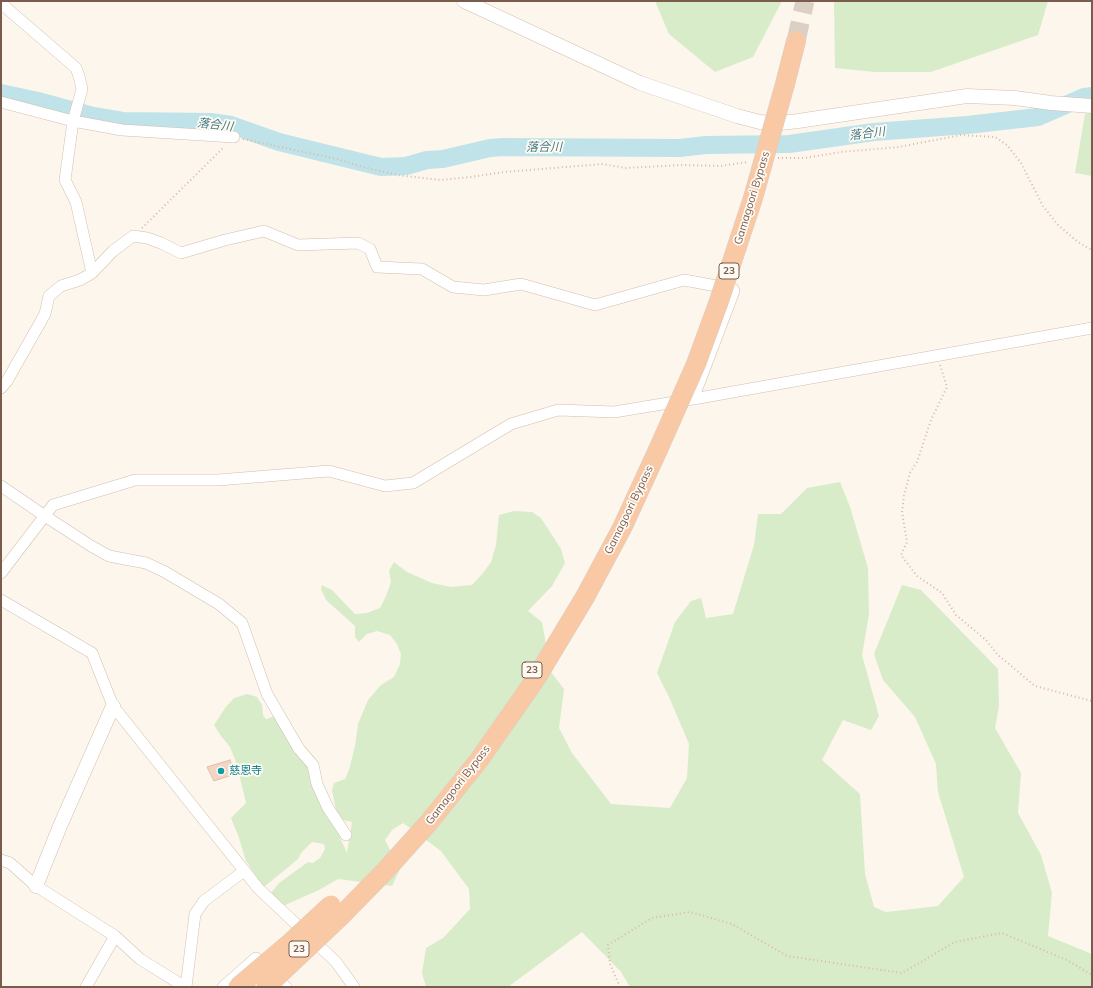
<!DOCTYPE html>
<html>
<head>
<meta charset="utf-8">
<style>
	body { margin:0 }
	#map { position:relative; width:1093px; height:988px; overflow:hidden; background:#fdf6ec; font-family:Mulish,sans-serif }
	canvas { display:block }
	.frame { position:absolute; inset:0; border:2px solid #7a5c4d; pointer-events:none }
</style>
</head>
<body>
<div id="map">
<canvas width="1093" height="988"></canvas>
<div class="frame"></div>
</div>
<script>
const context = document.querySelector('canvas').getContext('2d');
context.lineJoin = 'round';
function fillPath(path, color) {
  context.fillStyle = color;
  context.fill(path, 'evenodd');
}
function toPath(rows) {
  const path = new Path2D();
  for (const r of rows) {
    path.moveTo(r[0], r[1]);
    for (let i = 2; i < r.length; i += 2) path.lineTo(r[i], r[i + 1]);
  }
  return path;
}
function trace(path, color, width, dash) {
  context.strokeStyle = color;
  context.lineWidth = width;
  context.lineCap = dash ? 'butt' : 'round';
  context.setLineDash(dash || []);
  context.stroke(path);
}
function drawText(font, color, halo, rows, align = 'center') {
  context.font = font + ' Mulish,"Noto Sans JP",sans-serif';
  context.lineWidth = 3.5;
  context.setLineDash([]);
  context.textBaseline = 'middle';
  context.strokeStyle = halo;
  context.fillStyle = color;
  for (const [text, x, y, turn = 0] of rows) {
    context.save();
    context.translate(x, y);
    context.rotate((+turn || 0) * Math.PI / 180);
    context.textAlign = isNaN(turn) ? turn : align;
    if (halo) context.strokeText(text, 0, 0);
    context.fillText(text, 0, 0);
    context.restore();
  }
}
fillPath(toPath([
	[655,1,782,1,753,57,715,72,669,34],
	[834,1,1048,1,1038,35,931,72,874,72,835,68],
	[1092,112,1092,176,1075,173,1085,114],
	[840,482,850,507,868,568,869,614,862,655,879,716,871,730,843,720,822,760,860,794,865,874,874,907,886,912,938,906,964,877,938,792,936,764,915,717,883,680,874,654,902,585,921,590,998,669,999,706,995,728,1021,773,1018,813,1041,855,1052,893,1048,936,1092,954,1092,987,630,987,621,972,582,932,508,987,426,987,422,973,426,948,443,938,470,909,469,889,441,851,403,823,392,830,385,840,400,869,392,886,338,879,319,890,283,906,270,894,279,883,308,862,313,863,320,858,325,849,324,844,312,842,301,853,298,859,264,887,252,870,246,861,238,835,231,818,246,803,243,790,236,762,230,747,221,736,214,725,225,708,234,698,247,694,257,697,262,705,263,715,266,719,275,716,299,758,308,766,347,853,352,822,343,820,336,810,332,790,334,783,345,779,349,770,355,746,358,724,368,700,381,685,394,677,400,664,401,654,397,644,390,635,377,631,367,634,359,642,355,637,355,626,326,600,321,589,322,585,332,590,355,614,367,613,380,608,386,596,391,582,389,571,394,562,407,572,432,583,451,587,472,585,483,573,491,562,496,545,499,515,514,511,532,512,541,518,561,549,565,563,552,586,528,611,542,622,551,672,564,689,559,728,572,753,611,804,670,808,687,778,689,744,669,697,657,673,675,622,691,601,701,598,706,618,733,614,754,545,758,514,781,514,807,488]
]), '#d8ecc9');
trace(toPath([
	[1,93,38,101,93,116,123,121,211,122,231,125,279,142,381,167,406,166,427,160,443,159,490,148,503,147,679,148,706,145,789,144,874,132,967,125,1038,117,1084,97,1092,96]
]), '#bfe3e8', 18);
const building = toPath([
	[230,760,235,774,214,781,207,767,230,760]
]);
fillPath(building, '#f3d5c3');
trace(building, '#e6bba3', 1);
trace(toPath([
	[796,41,805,1]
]), '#dcd0c4', 19, [19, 10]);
const minor = toPath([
	[2,1,3,5,76,68,79,76,82,89,73,121,65,180,76,202,92,273],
	[1,102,73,121,122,130,234,137],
	[1,388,7,381,45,314,49,296,61,286,80,280,92,273,113,251,133,236,147,238,161,243,181,253,225,240,264,231,298,245,358,243,370,249,377,267,422,269,453,287,484,290,521,284,595,305,684,280,733,289,734,291,693,399],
	[1,486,45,516,91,546,109,556,146,563,165,572,219,604,242,623,267,694,299,749,313,765,317,784,328,808,346,835],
	[1,573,53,505,135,480,218,480,329,471,385,486,413,483,511,424,558,410,614,412,699,398,1092,328],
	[1,600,92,653,113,706,258,888,336,962,354,987],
	[1,860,10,863,36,886,115,936,140,959,185,987],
	[86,987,115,936],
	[186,987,195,914,204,901,244,871],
	[223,987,256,958,286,987]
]);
const tertiary = toPath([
	[464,1,640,83,737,116,760,122,781,123,798,121,967,96,1015,98,1051,103,1092,106],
	[36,886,60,826,113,706]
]);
const trunk = toPath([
	[785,84,796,41],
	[341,916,385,871,430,821,479,760,535,680,585,597,622,528,657,452]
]);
trace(minor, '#d1beb0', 12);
trace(tertiary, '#d1beb0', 15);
trace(trunk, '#dad1cd', 20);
trace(toPath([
	[243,139,337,159,359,166,397,175,440,180,471,177,504,172,603,164,625,168,684,165,720,166,748,162],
	[778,158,805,158,841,152,899,147,961,135,995,137,1007,145,1021,163,1043,206,1058,225,1078,242,1092,250],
	[142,228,224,147],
	[940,365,947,387,931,420,917,462,910,473,904,496,902,512,907,542,901,555,917,576,942,593,956,615,986,640,998,655,1035,686,1092,701],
	[620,987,610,964,608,945,652,918,690,912,732,924,787,956,902,973,955,942,1002,933,1067,960,1092,975]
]), '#d9b8a5', 2, [1, 3]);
trace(minor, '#fff', 11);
trace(tertiary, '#fff', 14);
trace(trunk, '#f9c8a4', 19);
const trunkBridge = toPath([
	[657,452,696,364,719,301,753,198,785,84],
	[238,987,291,942,331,905],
	[266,987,341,916]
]);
trace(trunkBridge, '#dad1cd', 20, []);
trace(trunkBridge, '#f9c8a4', 19);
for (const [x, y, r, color] of [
	[221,771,4,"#0f9aa8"]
]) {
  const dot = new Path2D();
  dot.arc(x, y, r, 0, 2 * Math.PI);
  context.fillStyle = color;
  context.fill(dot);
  trace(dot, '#fffaf3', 1.5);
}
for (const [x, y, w] of [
	[729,271,20],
	[532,670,20],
	[299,949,20]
]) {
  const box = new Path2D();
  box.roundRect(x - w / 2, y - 8, w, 16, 3);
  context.fillStyle = '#fffaf3';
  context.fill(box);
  trace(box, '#7a5c4d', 1);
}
drawText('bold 10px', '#7a5c4d', null, [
	["23",729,271],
	["23",532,670],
	["23",299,949]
]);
drawText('11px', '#7a5c4d', '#fffaf3', [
	["Gamagoori Bypass",752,198,-73],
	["Gamagoori Bypass",629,510,-64],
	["Gamagoori Bypass",458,785,-52]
]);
drawText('11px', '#0d838f', '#fffaf3', [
	["慈恩寺",229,771]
], 'left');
drawText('italic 12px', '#437c86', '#fffaf3', [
	["落合川",215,125,7],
	["落合川",867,134,-7],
	["落合川",544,147]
]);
</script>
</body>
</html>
